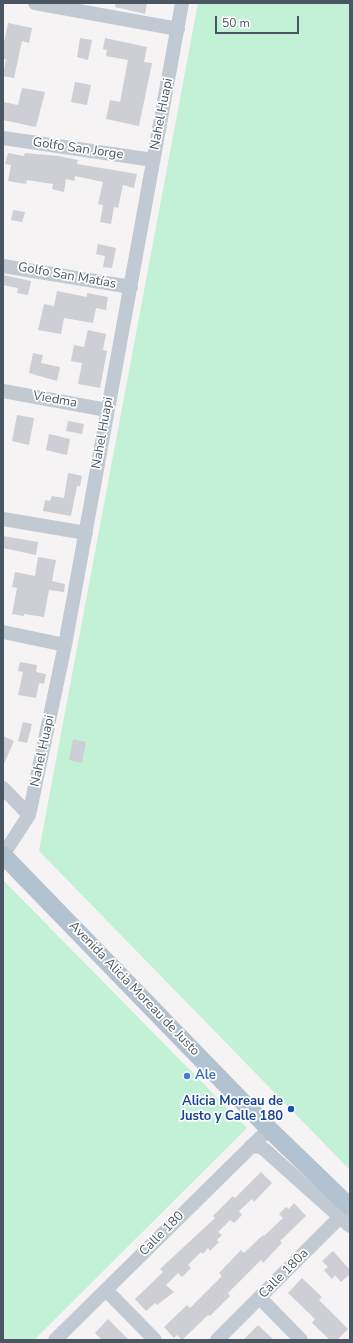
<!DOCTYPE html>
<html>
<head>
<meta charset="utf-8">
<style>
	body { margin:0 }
	#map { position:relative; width:353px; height:1343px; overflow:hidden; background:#f5f3f3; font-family:"Nunito Sans",sans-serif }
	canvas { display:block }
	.frame { position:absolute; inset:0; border:4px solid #4a5661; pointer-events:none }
	.scale { position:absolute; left:215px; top:16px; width:84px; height:18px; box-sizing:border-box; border:2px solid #4a5661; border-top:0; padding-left:5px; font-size:12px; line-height:14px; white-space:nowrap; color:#4a5661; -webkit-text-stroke:3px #fff; paint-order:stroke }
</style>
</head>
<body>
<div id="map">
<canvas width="353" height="1343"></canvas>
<div class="frame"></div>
<div class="scale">50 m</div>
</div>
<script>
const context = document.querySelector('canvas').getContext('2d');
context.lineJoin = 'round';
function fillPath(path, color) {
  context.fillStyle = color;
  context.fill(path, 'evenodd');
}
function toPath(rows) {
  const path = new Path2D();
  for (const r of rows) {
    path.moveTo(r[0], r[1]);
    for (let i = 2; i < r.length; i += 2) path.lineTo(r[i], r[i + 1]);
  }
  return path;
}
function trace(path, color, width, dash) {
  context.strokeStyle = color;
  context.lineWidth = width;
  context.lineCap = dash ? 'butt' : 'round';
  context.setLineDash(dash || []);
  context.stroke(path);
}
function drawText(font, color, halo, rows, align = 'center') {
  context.font = font + ' "Nunito Sans",sans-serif';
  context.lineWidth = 3.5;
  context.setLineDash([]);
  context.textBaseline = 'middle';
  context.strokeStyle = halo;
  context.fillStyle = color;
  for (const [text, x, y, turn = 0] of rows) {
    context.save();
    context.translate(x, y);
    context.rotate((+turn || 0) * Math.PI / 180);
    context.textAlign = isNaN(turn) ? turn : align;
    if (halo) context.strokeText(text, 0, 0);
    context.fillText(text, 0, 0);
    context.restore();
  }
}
fillPath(toPath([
	[198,3,350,3,350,1170,39,851],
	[3,880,247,1128,34,1340,3,1340]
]), '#c3f1d5');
fillPath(toPath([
	[116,3,147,3,145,14,115,7],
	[8,23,32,28,29,43,22,41,14,78,3,76,6,59,3,59,3,47],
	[80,38,92,40,88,60,77,57],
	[105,38,147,47,144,62,152,63,139,126,106,119,110,100,120,102,128,60,106,56,107,50,103,49],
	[75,82,91,85,87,105,71,102],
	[22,88,45,92,36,127,3,120,3,102,18,105],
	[8,153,24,156,25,153,58,156,78,160,77,164,137,174,134,188,123,185,118,208,114,207,111,224,100,222,103,205,98,204,103,182,75,176,74,181,66,179,64,192,52,189,53,184,27,180,26,184,8,181,11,165,5,164],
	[13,210,25,212,22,222,11,220],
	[98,244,116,248,112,268,103,267,105,256,96,254],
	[3,275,31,281,28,295,17,293,18,288,3,285],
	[57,291,87,297,87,293,108,297,106,310,96,308,93,323,64,318,61,334,38,330,44,304,54,306],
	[88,330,106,334,103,350,107,351,100,388,78,384,82,363,71,361,74,345,84,347],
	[33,353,43,355,41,363,60,367,57,381,29,373],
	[17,415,34,418,29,445,12,441],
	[68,421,84,424,82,434,66,431],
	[49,434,70,439,67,455,46,450],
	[68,473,82,476,80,486,77,486,71,516,43,511,45,500,50,501,52,496,64,498],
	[3,536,38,542,36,555,3,548],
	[38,557,56,560,52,581,65,584,64,592,49,590,44,617,24,614,24,616,12,614,17,588,12,587,15,572,35,576],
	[20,662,37,665,36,672,46,674,44,684,39,683,36,698,18,695,23,672,18,671],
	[23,722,32,724,27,743,18,741],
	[3,736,14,741,3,766],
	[73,739,86,742,82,763,69,760],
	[261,1172,272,1183,254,1202,252,1199,239,1211,242,1215,234,1223,230,1220,218,1232,222,1235,217,1240,219,1242,210,1251,208,1248,203,1254,201,1252,188,1265,191,1268,182,1277,178,1273,166,1285,174,1292,157,1305,155,1303,146,1311,135,1299,163,1272,160,1269,215,1218,213,1216,233,1196,235,1198],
	[294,1203,306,1216,280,1241,282,1243,263,1263,261,1260,228,1293,230,1296,210,1316,208,1315,182,1340,177,1335,174,1338,164,1327,187,1305,190,1308,222,1276,219,1273,241,1250,244,1253,263,1235,264,1236,283,1218,279,1214,286,1207,289,1209],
	[333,1251,350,1270,350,1274,341,1282,335,1275,332,1279,324,1270,328,1267,322,1261],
	[302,1278,322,1297,319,1300,348,1329,337,1340,330,1340,312,1323,315,1319,288,1293],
	[108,1319,129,1340,102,1340,95,1333],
	[258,1325,274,1340,243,1340]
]), '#cdcfd5');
trace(toPath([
	[35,3,178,29],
	[3,138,153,160],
	[3,266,131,287],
	[3,391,107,410],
	[3,519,86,533],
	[3,632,65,645],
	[3,788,29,815],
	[3,855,29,815,65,645,182,3],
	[251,1146,260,1147,265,1150,350,1226],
	[106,1290,155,1340],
	[260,1298,301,1340],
	[55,1340,269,1129],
	[217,1340,350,1207]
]), '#c1cad2', 14);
trace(toPath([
	[3,855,269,1129,350,1207]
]), '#b3c2d1', 18);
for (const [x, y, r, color] of [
	[187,1076,4,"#3f7fe0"],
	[291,1109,4,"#1a4fb4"]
]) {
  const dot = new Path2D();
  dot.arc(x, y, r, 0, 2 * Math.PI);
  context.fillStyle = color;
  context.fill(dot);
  trace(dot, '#fff', 1.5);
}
drawText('13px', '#4a5661', '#fff', [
	["Nahel Huapi",162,114,-79],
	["Golfo San Jorge",78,149,8],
	["Golfo San Matías",67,276,10],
	["Viedma",55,400,10],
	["Nahel Huapi",103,433,-80],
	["Nahel Huapi",43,751,-78],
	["Avenida Alicia Moreau de Justo",134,989,46],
	["Calle 180",162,1234,-45],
	["Calle 180a",284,1274,-45]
]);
drawText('bold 13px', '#366cbe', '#fff', [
	["Ale",195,1076]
], 'left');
drawText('bold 13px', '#164399', '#fff', [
	["Alicia Moreau de",283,1102],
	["Justo y Calle 180",283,1117]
], 'right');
</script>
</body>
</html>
